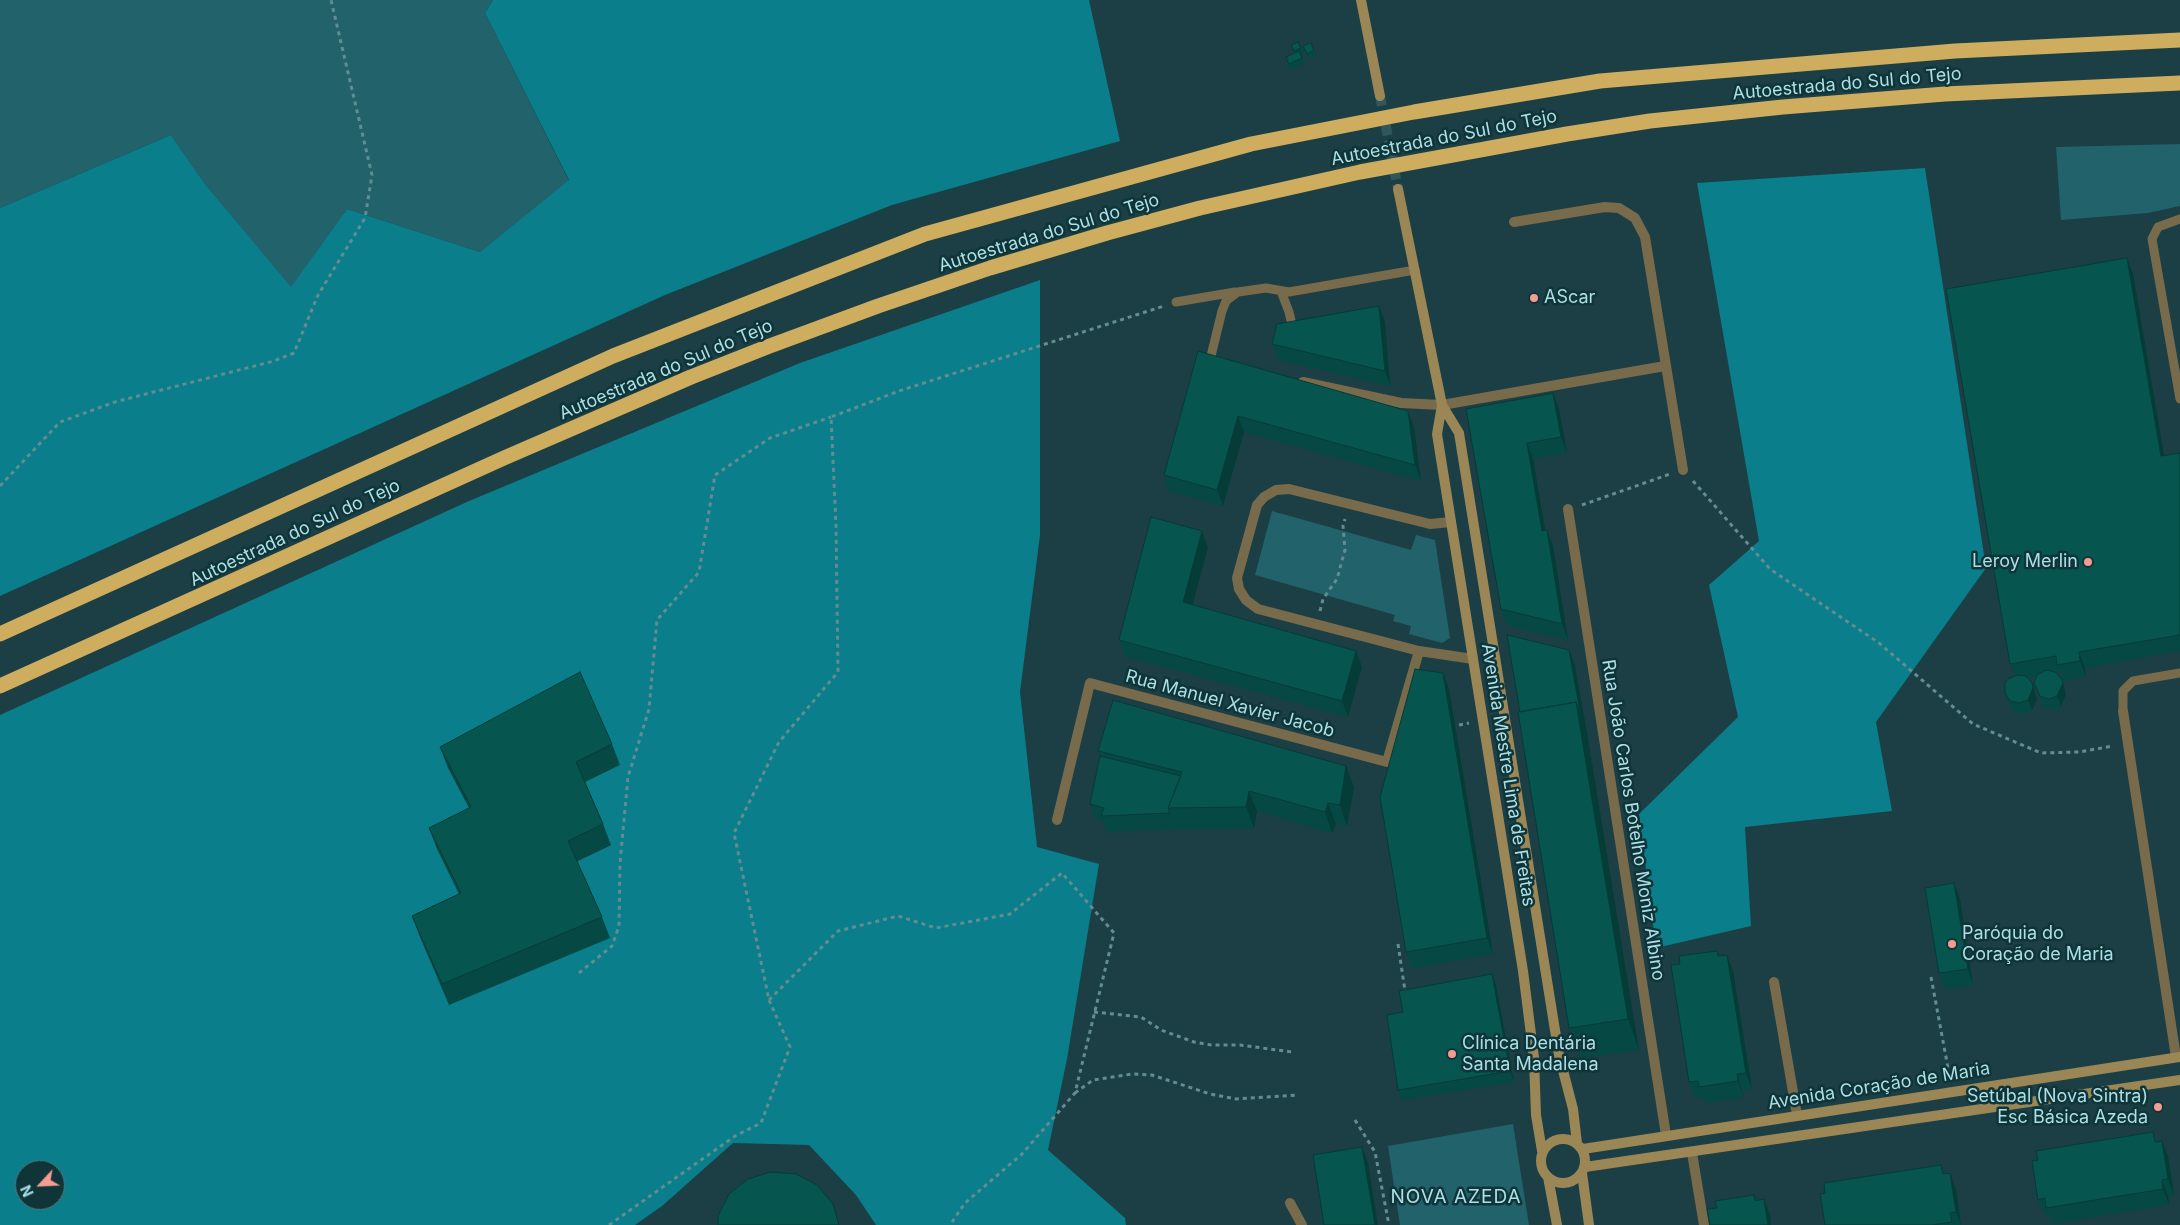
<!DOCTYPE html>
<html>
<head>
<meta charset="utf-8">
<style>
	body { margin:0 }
	#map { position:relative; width:2180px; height:1225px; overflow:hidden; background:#1b3f44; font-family:Inter,sans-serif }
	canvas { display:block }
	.north { position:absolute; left:15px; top:1160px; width:50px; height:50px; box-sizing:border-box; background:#103539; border:1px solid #4e797e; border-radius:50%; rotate:245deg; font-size:14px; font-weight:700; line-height:20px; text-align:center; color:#acdfe6 }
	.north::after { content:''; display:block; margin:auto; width:18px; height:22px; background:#f59c92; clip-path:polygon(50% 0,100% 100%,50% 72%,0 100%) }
</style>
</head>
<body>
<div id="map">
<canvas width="2180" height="1225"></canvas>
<div class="north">N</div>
</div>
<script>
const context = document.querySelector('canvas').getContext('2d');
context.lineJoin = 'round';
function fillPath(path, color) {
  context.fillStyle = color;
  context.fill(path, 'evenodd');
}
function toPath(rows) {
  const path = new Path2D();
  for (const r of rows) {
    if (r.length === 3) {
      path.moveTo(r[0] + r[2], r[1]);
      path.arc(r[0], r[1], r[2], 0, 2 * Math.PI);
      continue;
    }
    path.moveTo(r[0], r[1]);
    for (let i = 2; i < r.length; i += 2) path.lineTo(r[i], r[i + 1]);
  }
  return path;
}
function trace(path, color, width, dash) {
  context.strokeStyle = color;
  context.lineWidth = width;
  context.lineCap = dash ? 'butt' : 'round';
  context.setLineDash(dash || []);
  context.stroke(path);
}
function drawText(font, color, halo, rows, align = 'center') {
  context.font = font + ' Inter,sans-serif';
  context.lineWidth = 5;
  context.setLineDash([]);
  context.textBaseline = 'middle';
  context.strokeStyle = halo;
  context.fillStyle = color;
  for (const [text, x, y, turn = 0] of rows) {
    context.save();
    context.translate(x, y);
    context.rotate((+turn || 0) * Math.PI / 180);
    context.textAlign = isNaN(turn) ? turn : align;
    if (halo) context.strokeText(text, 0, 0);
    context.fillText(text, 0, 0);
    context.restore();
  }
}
fillPath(toPath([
	[0,0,493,0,485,13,569,181,480,252,347,209,291,288,205,184,171,135,0,208],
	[2180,144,2180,206,2148,213,2061,220,2056,147],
	[1272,511,1411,550,1416,535,1435,540,1450,638,1442,643,1409,634,1411,626,1393,621,1395,615,1255,575],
	[1513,1124,1529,1225,1400,1225,1388,1146]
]), '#21626b');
fillPath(toPath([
	[493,0,1089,0,1120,141,892,205,665,295,0,596,0,208,171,135,205,184,291,287,347,209,480,252,569,180,485,13],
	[1925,168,1986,568,1876,722,1892,811,1745,827,1751,926,1656,948,1639,814,1738,717,1709,585,1759,541,1697,183],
	[1040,280,1040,535,1020,692,1037,847,1099,864,1067,1059,1048,1150,1125,1218,1126,1225,876,1225,856,1195,809,1145,733,1143,662,1206,635,1225,0,1225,0,715,469,501,800,363],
	[479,828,611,845,468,914],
	[25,1170,55,1170,55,1200,25,1200]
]), '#0a7e8a');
trace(toPath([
	[1380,96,1398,189]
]), '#31575c', 10, [10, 5]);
trace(toPath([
	[1693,481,1770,569,1879,643,1973,724,2041,753,2079,752,2113,746],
	[0,486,60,422,115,402,274,361,294,353,318,295,365,218,372,175,331,0],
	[1582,505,1670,474],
	[1320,611,1323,599,1337,579,1345,550,1343,526,1345,519],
	[1459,725,1469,723],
	[1398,944,1405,991,1407,990],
	[579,973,612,946,619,926,620,863,628,777,649,709,657,620,699,572,715,475,770,438,831,417],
	[1931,977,1948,1068],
	[769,1000,838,931,898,916,936,928,1010,914,1062,873,1114,933,1075,1093,1022,1154,965,1203,950,1225],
	[1094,1012,1141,1017,1161,1030,1194,1042,1211,1045,1240,1045,1292,1052],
	[1075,1093,1093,1080,1132,1074,1152,1075,1210,1094,1236,1099,1298,1095],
	[1355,1120,1375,1152,1389,1225],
	[609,1225,735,1136,761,1123,790,1047,769,1000,734,833,779,742,838,672,836,525,831,417,899,391,1164,306]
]), '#628d93', 3, [4, 4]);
trace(toPath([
	[2180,219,2158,227,2152,239,2180,399],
	[1281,291,1289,312,1294,333],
	[1176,302,1235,292],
	[1211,356,1222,311,1226,301,1238,292,1266,288,1289,292,1415,270],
	[2123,711,2123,691,2133,681,2180,673]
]), '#786b4c', 9);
trace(toPath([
	[1514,222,1605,207,1619,208,1635,218,1645,237,1683,470],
	[1303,382,1401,403,1442,405,1665,366],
	[1568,509,1666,1135],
	[1451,522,1430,524,1289,489,1276,490,1264,497,1257,505,1237,578,1239,589,1246,600,1258,609,1419,651,1473,659],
	[2123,711,2176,1057],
	[1057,820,1090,683,1387,762,1419,651],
	[1774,982,1797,1115],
	[1692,1153,1704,1225],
	[1290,1203,1302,1225]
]), '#786b4c', 10);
trace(toPath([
	[1361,0,1380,96],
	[1398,189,1442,405,1459,433,1559,1055,1573,1109,1577,1143],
	[1442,405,1437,434,1523,971,1534,1058,1536,1115,1542,1151],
	[1563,1161,22],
	[1583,1149,2180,1057],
	[1585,1167,2180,1080],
	[1582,1173,1589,1225],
	[1548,1177,1557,1225]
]), '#9b8655', 10);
trace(toPath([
	[0,634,613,356,925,234,1251,144,1414,112,1600,81,1955,51,2180,40],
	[0,686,504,458,691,377,767,347,878,306,990,268,1107,233,1200,208,1360,172,1567,134,1650,121,1783,107,1945,94,2180,83]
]), '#cead5f', 15);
fillPath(toPath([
	[1291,45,1301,48,1303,53,1301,54,1304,64,1291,70,1286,57,1294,53],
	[1303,46,1314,50,1316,56,1309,59],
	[2133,274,2164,456,2180,453,2180,651,2085,668,2086,677,2063,681,2060,672,2056,673,2062,679,2066,694,2061,706,2053,710,2044,707,2034,683,2037,676,2027,678,2032,683,2037,699,2032,711,2023,714,2014,712,2009,704,2005,693,2015,676,2010,664],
	[1379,306,1385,322,1390,386,1278,360,1272,344],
	[1198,351,1414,427,1421,481,1244,432,1223,506,1169,491,1164,475],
	[1466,409,1559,409,1567,453,1533,459,1545,530,1547,530,1553,546,1568,640,1507,625,1501,609],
	[1208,547,1192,604,1356,651,1362,667,1348,717,1125,656,1119,640],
	[1569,650,1575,666,1587,733,1639,1050,1580,1058,1569,1028,1520,712],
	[1443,673,1449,689,1493,954,1412,968,1406,952],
	[612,744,620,765,585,782,603,824,611,845,577,861,602,917,610,938,449,1005,420,937,412,916,459,894,437,849,429,828,469,808,448,768,440,747],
	[1098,751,1354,787,1347,826,1336,824,1332,833,1257,811,1254,828,1176,829,1107,832,1104,822,1096,820,1090,804,1100,756],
	[1954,883,1960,899,1973,985,1944,989,1939,973],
	[1719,956,1733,971,1752,1089,1742,1090,1744,1097,1705,1103,1703,1097,1695,1098,1689,1082],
	[1492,974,1496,985,1514,1082,1402,1100,1398,1090,1403,1012],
	[2153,1132,2157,1141,2168,1156,2174,1195,2168,1196,2169,1205,2052,1224,2049,1215,2044,1215,2038,1200,2038,1160],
	[1941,1165,1945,1174,1956,1189,1961,1225,1825,1225]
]), '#064944');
fillPath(toPath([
	[2127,258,2133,274,2167,472,2161,456],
	[1379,306,1385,322,1390,386,1385,371],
	[1553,393,1559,409,1567,453,1561,437],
	[1408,411,1414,427,1421,481,1415,465],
	[1238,416,1244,432,1223,506,1217,490],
	[1527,443,1533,459,1548,547,1542,531],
	[1547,530,1553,546,1568,640,1562,624],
	[1202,531,1208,547,1189,618,1183,602],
	[1569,650,1575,666,1587,733,1639,1050,1628,1019,1576,702],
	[1356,651,1362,667,1348,717,1342,701],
	[2079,652,2085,668,2086,677,2080,661],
	[1443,673,1449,689,1493,954,1487,938],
	[2062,679,2066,694,2061,706,2057,696],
	[2032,683,2037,699,2032,711,2028,700],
	[1346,766,1354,787,1347,826,1340,805],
	[1249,791,1257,811,1254,828,1246,807],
	[1328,803,1336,824,1332,833,1325,812],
	[1954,883,1960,899,1973,985,1968,969],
	[1727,955,1733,971,1752,1089,1746,1073],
	[1492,974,1496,985,1514,1082,1510,1071],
	[1737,1074,1742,1090,1744,1097,1738,1081],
	[2162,1141,2168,1156,2174,1195,2168,1179],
	[1362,1147,1368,1163,1378,1225,1375,1225],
	[1950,1173,1956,1189,1961,1225,1956,1212],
	[2162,1180,2168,1196,2169,1205,2163,1189],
	[1764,1199,1770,1215,1771,1225,1768,1225]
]), '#053c37');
const building = toPath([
	[1298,42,1301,48,1294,51,1291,45,1298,42],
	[1311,43,1314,50,1307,54,1303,46,1311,43],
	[1299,51,1302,58,1289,64,1286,57,1299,51],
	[2127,258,2161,456,2180,453,2180,635,2079,652,2080,661,2057,665,2056,656,2010,664,1946,289,2127,258],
	[1379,306,1385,371,1272,344,1277,324,1379,306],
	[1198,351,1408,411,1415,465,1238,416,1217,490,1164,475,1198,351],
	[1553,393,1561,437,1527,443,1542,531,1547,530,1562,624,1501,609,1466,409,1553,393],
	[1151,517,1202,531,1183,602,1356,651,1342,701,1119,640,1151,517],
	[1507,635,1569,650,1581,717,1576,702,1520,712,1507,635],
	[1415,669,1443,673,1487,938,1406,952,1380,797,1415,669],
	[2046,670,2055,672,2062,679,2063,683,2057,696,2049,699,2040,696,2034,683,2037,675,2046,670],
	[580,672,612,744,576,762,603,824,568,841,602,917,442,984,412,916,461,893,429,828,471,807,440,747,580,672],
	[2017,675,2026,676,2032,683,2033,688,2028,700,2019,703,2010,701,2005,693,2005,683,2008,679,2017,675],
	[1113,700,1346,766,1340,805,1328,803,1325,812,1249,791,1246,807,1168,808,1182,772,1098,751,1113,700],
	[1576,702,1628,1019,1569,1028,1518,712,1576,702],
	[1100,756,1181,776,1168,808,1170,813,1101,816,1104,808,1090,804,1100,756],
	[1954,883,1968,969,1939,973,1925,888,1954,883],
	[1717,951,1718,956,1727,955,1746,1073,1737,1074,1738,1081,1699,1087,1698,1081,1689,1082,1671,965,1680,964,1679,956,1717,951],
	[1492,974,1510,1071,1398,1090,1387,1015,1403,1012,1399,991,1492,974],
	[2153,1132,2155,1142,2162,1141,2168,1179,2162,1180,2163,1189,2046,1208,2045,1198,2038,1200,2032,1161,2038,1160,2036,1151,2153,1132],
	[1362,1147,1375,1225,1324,1225,1313,1155,1362,1147],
	[1941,1165,1943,1174,1950,1173,1956,1212,1950,1213,1952,1222,1932,1225,1825,1225,1820,1194,1825,1193,1824,1183,1941,1165],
	[771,1172,796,1174,817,1185,833,1204,839,1225,718,1225,718,1216,729,1194,748,1179,771,1172],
	[1754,1195,1755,1201,1764,1199,1768,1225,1710,1225,1707,1209,1717,1208,1715,1201,1754,1195]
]);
fillPath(building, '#07554f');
trace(building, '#053c37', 1);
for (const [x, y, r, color] of [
	[1534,298,5,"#f59c92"],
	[2088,562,5,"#f59c92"],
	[1952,944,5,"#f59c92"],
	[1452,1054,5,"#f59c92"],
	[2158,1107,5,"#f59c92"]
]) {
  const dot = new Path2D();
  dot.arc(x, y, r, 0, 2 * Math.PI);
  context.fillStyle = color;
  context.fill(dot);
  trace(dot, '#103539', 2);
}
drawText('18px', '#acdfe6', '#103539', [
	["Autoestrada do Sul do Tejo",1847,84,-5],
	["Autoestrada do Sul do Tejo",1444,138,-11],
	["Autoestrada do Sul do Tejo",1049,233,-17],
	["Autoestrada do Sul do Tejo",666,370,-23],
	["Autoestrada do Sul do Tejo",295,533,-25],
	["Rua Manuel Xavier Jacob",1230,704,15],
	["Avenida Mestre Lima de Freitas",1508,775,81],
	["Rua João Carlos Botelho Moniz Albino",1633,820,81],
	["Avenida Coração de Maria",1879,1086,-9]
]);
drawText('18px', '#acdfe6', '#103539', [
	["AScar",1544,298],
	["Leroy Merlin",2078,562,"right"],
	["Paróquia do",1962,934],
	["Coração de Maria",1962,955],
	["Clínica Dentária",1462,1044],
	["Santa Madalena",1462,1065],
	["Setúbal (Nova Sintra)",2148,1097,"right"],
	["Esc Básica Azeda",2148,1118,"right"]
], 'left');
context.letterSpacing = '1px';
drawText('19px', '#acdfe6', '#103539', [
	["NOVA AZEDA",1456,1197]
]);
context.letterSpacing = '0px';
</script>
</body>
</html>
